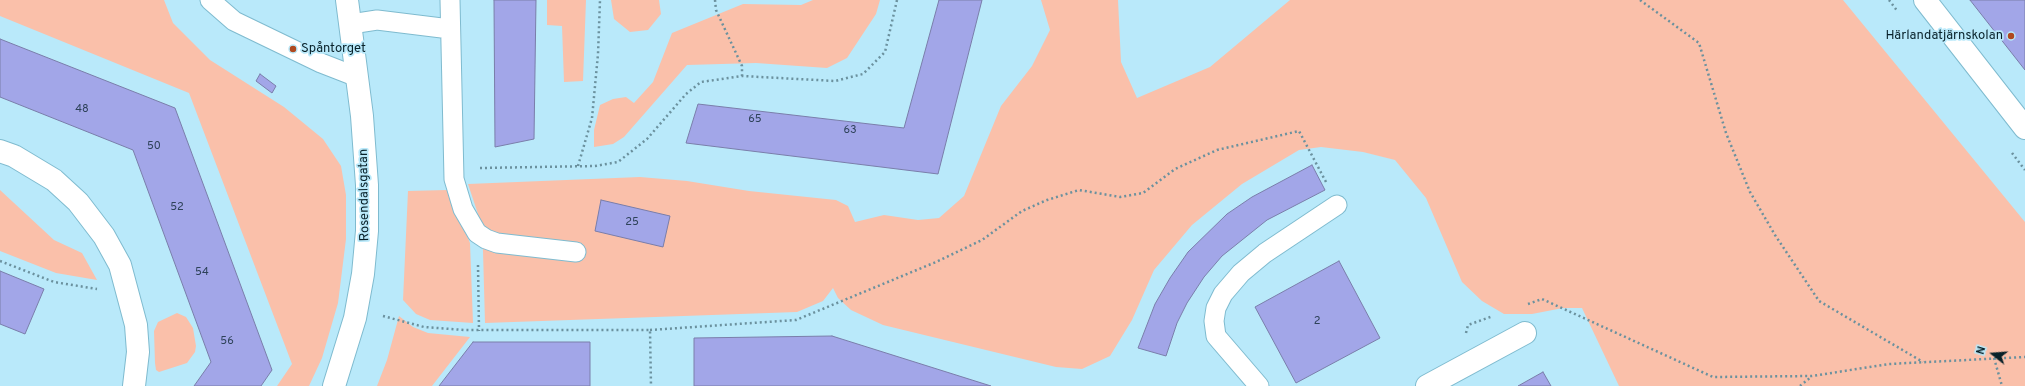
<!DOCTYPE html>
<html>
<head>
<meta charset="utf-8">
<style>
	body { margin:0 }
	#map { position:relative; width:2025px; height:386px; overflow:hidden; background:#b9e9fa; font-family:Overpass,sans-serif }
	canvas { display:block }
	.north { position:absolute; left:1973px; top:334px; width:40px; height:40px; -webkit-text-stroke:3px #b9e9fa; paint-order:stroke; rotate:287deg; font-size:11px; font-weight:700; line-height:16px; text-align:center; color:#082129 }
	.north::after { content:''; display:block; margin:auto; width:14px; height:18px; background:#082129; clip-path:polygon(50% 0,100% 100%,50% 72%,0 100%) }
</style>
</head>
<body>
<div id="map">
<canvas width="2025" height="386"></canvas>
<div class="north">N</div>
</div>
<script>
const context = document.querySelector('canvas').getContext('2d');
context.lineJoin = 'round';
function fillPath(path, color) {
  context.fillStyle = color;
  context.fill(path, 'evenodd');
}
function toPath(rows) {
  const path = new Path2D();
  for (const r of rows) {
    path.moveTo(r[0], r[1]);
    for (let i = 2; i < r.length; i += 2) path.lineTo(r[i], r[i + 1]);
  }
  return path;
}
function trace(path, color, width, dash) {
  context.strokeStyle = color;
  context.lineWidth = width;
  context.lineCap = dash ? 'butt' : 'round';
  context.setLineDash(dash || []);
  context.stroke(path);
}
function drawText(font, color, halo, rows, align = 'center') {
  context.font = font + ' Overpass,sans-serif';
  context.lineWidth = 3.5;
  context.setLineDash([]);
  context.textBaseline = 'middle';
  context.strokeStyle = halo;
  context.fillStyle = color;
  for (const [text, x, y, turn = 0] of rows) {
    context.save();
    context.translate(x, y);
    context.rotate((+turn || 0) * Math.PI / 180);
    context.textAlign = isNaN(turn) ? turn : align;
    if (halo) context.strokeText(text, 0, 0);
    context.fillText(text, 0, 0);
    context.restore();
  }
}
fillPath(toPath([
	[0,0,164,0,173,23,210,60,284,107,323,139,341,166,346,195,346,239,338,303,322,358,309,386,277,386,292,364,189,93,0,16],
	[547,0,586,0,583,81,564,82,562,26,547,25],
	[611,0,659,0,661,14,648,30,630,32,614,19],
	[813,0,880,0,876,14,847,58,827,68,756,63,687,65,624,137,613,144,594,147,594,130,600,105,613,99,626,97,634,103,653,82,672,33,743,4,801,5],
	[1041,0,1118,0,1121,62,1137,98,1210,67,1290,0,1843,0,2025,222,2025,386,1619,386,1582,308,1563,308,1532,314,1504,314,1482,301,1462,282,1426,198,1395,160,1363,152,1321,147,1299,150,1242,184,1192,225,1154,270,1132,320,1110,356,1082,369,1056,367,883,325,851,310,838,298,833,288,823,301,797,312,485,323,483,251,479,217,468,184,640,177,687,181,749,191,836,200,848,206,855,222,884,215,918,220,939,218,964,196,1001,106,1032,66,1050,30],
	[0,190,54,240,82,253,97,280,56,273,0,251],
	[447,190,470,243,473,323,430,320,416,314,403,300,408,191],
	[177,313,186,317,193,328,196,346,195,352,187,363,159,372,156,370,155,363,154,331,158,322],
	[399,316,413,327,428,333,470,337,432,386,377,386,387,360]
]), '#fac0aa');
const building = toPath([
	[494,0,536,0,534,139,495,147,494,0],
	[939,0,982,0,938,174,686,143,698,104,904,128,939,0],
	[1970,0,2025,0,2025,70,1970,0],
	[0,39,175,108,272,370,261,386,194,386,211,362,133,150,0,97,0,39],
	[260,74,276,86,272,93,256,81,260,74],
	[1312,165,1325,190,1267,220,1222,256,1204,277,1187,303,1177,323,1166,356,1138,348,1155,304,1170,278,1188,252,1227,214,1252,197,1312,165],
	[601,200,670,216,663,247,595,231,601,200],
	[1339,261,1380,338,1296,383,1255,307,1339,261],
	[0,271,44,289,25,334,0,324,0,271],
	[832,336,991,386,694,386,694,338,832,336],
	[473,342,590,342,590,386,439,386,473,342],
	[1543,372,1551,386,1518,386,1543,372]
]);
fillPath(building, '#a2a6e8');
trace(building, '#7a7eaa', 1);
const service = toPath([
	[210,0,234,21,321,63,357,77],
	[450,0,454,179,463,209,477,233,486,239,497,243,576,252],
	[351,24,377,20,450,29],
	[1259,386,1216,336,1214,321,1216,308,1223,294,1241,273,1265,253,1337,205]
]);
const minor = toPath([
	[1925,0,2025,128],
	[0,151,14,156,54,180,78,202,104,236,120,265,136,325,138,352,134,386],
	[1427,386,1525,333]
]);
const tertiary = toPath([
	[334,386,355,318,363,274,367,231,367,185,362,116,347,0]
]);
trace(service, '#7fbbcf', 21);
trace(minor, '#7fbbcf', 24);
trace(tertiary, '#7fbbcf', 24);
trace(toPath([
	[715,0,716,10,742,66,742,76],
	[1640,0,1699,43,1726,133,1750,192,1775,235,1819,301,1923,362],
	[1889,0,1898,12],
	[2012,153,2025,170],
	[578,166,592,118,598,54,600,0],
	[480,168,595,166,618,162,647,139,686,94,701,82,742,76,835,81,863,74,885,52,897,0],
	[0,261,54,282,97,289],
	[478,265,479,331],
	[1528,304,1542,299,1713,377,1812,376,1889,364,2025,357],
	[383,316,424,327,464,330,650,330,651,386],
	[650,330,796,320,936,262,982,240,1022,211,1047,200,1079,190,1120,197,1143,193,1175,169,1217,150,1299,131,1326,182],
	[1466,333,1468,325,1493,316],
	[1994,358,2002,386],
	[1800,386,1811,377]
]), '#6b919e', 2.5, [2, 3]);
trace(service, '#fff', 19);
trace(minor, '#fff', 22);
trace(tertiary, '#fff', 22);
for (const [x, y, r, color] of [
	[2011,36,4,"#af491f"],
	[293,49,4,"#af491f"]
]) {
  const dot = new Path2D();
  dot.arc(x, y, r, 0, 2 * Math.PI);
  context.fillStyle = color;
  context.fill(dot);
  trace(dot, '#b9e9fa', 1.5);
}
drawText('11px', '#2e4259', null, [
	["48",82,110],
	["65",755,120],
	["63",850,131],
	["50",154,147],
	["52",177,208],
	["25",632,223],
	["54",202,273],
	["2",1317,322],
	["56",227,342]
]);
drawText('13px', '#082129', '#b9e9fa', [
	["Härlandatjärnskolan",2003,36],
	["Spåntorget",301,49,"left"]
], 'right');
drawText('13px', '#082129', '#b9e9fa', [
	["Rosendalsgatan",365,195,-91]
]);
</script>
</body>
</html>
